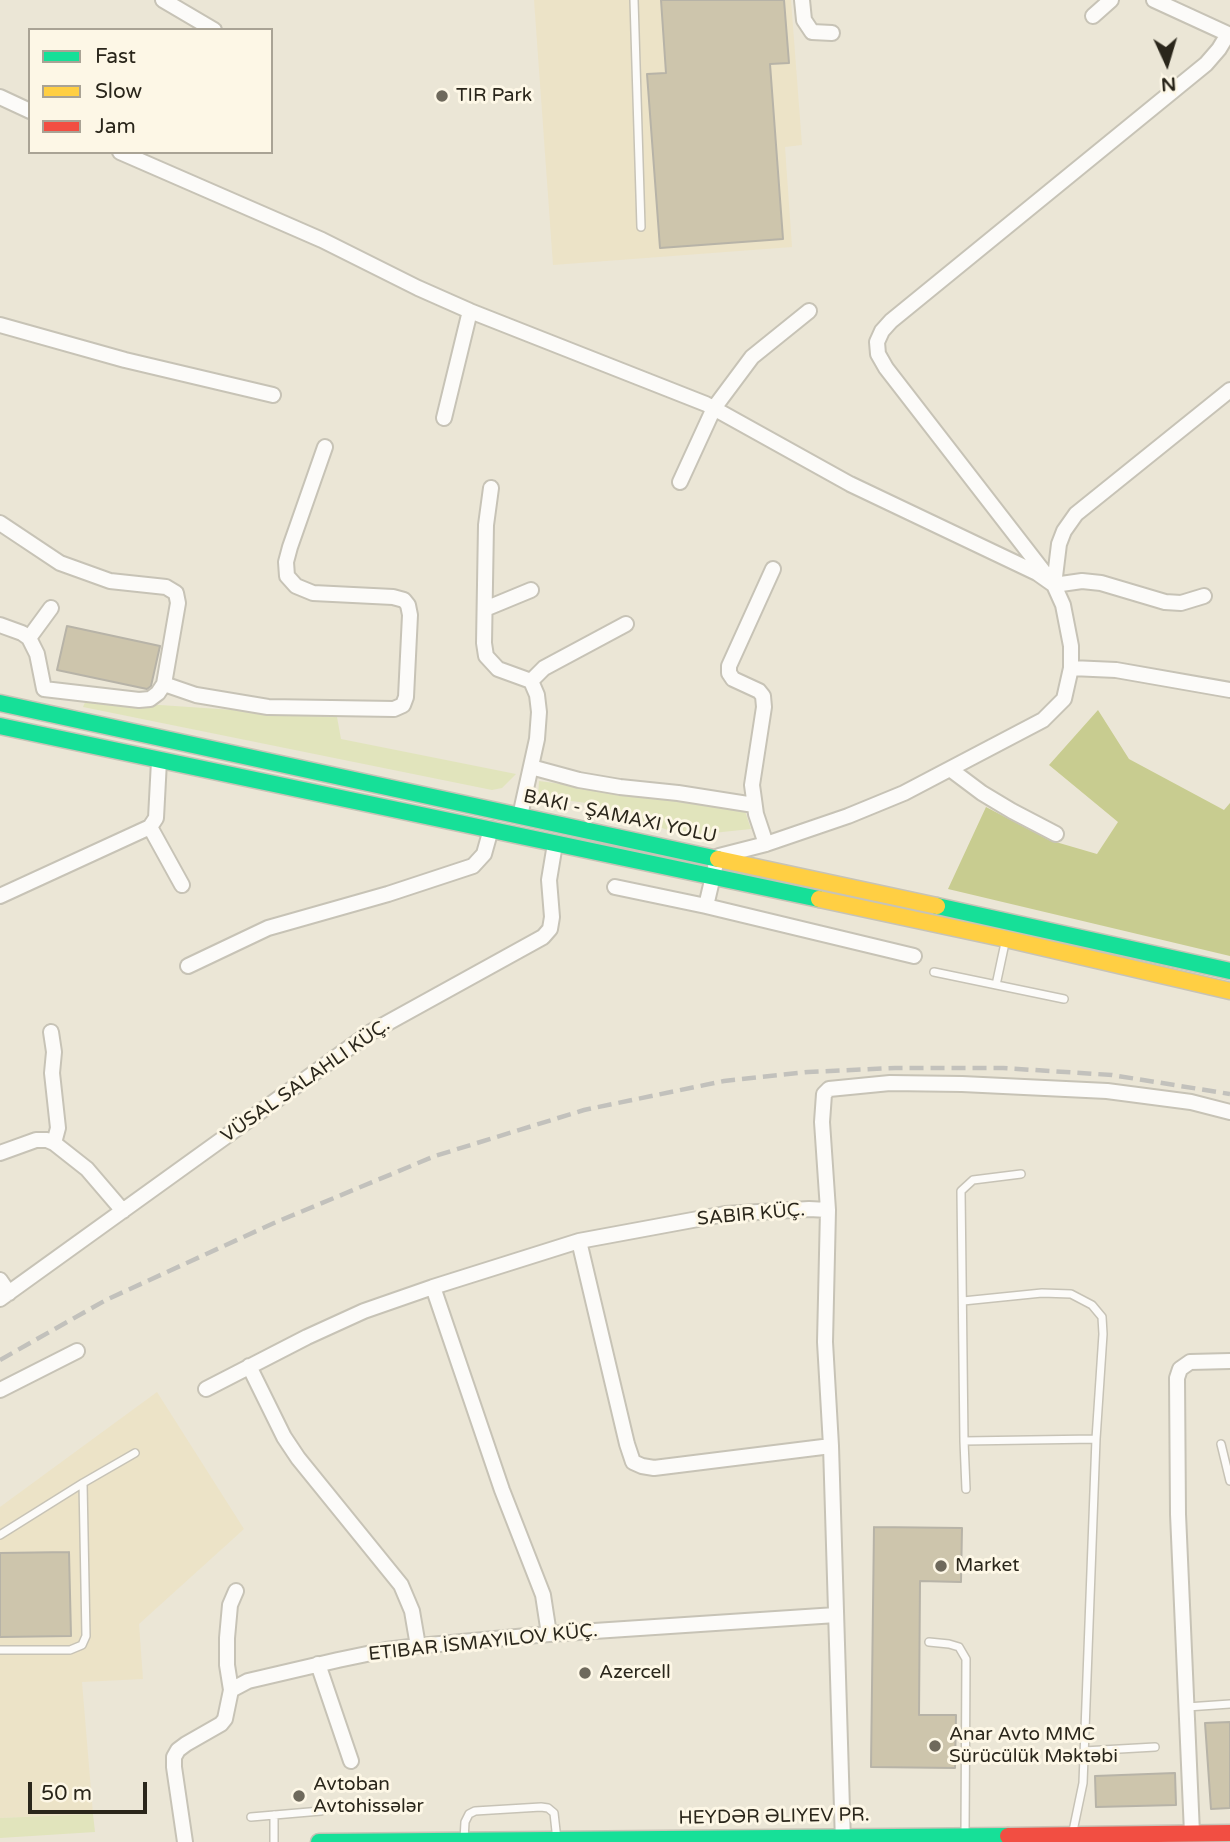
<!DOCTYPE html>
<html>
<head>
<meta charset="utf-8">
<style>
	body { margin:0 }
	#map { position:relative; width:1230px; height:1842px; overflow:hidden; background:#ebe6d6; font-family:"Varela Round",sans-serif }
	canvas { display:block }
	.legend { position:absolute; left:28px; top:28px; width:245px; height:126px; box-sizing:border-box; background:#fdf7e6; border:2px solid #a9a395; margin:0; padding:9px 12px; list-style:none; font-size:21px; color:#2a261b }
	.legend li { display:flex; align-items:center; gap:14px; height:35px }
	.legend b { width:35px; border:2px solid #a9a395 }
	.north { position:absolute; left:1132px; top:28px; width:70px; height:70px; -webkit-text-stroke:5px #fdf7e6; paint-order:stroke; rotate:176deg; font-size:19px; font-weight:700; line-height:28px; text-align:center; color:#2a261b }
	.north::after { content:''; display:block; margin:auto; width:24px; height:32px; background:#2a261b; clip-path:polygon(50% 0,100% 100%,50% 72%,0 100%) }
	.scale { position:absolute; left:28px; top:1782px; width:119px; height:32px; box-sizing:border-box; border:4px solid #2a261b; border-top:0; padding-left:9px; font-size:21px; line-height:24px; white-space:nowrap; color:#2a261b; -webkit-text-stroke:5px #fdf7e6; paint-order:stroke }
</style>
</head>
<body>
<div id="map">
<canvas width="1230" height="1842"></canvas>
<ul class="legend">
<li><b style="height:9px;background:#16e098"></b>Fast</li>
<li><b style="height:9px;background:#ffcf43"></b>Slow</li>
<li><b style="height:9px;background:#f24e42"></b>Jam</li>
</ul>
<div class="north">N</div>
<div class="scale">50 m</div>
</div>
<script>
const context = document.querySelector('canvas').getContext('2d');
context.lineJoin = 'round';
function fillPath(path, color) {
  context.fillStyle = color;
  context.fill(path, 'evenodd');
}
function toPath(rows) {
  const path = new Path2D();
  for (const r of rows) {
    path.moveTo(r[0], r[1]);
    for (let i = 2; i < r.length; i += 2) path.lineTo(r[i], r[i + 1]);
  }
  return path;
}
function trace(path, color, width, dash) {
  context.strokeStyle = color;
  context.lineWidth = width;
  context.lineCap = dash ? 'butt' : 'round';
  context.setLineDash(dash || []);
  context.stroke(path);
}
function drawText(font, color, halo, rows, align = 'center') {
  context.font = font + ' "Varela Round",sans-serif';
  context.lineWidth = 6;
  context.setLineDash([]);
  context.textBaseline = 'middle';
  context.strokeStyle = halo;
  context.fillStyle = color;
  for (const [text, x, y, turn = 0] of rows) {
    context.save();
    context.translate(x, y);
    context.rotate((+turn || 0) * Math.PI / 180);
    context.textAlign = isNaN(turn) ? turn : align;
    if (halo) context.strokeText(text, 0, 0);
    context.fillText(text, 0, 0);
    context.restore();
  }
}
fillPath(toPath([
	[534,0,791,0,802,145,785,147,792,247,553,265],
	[157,1392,244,1529,139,1624,143,1679,82,1682,93,1814,0,1818,0,1507]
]), '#ece3c7');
fillPath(toPath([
	[86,700,337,717,341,739,516,774,502,788,492,790,83,707],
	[539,781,744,808,751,829,703,834,668,830,587,803,538,797],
	[93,1814,95,1832,0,1838,0,1818]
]), '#e1e4bc');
fillPath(toPath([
	[1098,710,1129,759,1224,810,1230,803,1230,956,948,889,986,807,1049,840,1097,854,1118,822,1049,765]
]), '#c8cc90');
const building = toPath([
	[661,0,784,0,789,63,770,64,783,239,660,248,647,74,666,73,661,0],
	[67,626,160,646,151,686,147,689,57,670,67,626],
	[874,1527,962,1528,961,1582,920,1581,919,1715,956,1715,955,1768,871,1767,874,1527],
	[69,1552,71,1636,0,1637,0,1553,69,1552],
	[1230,1722,1230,1808,1211,1809,1205,1723,1230,1722],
	[1175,1773,1176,1805,1096,1807,1095,1776,1175,1773]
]);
fillPath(building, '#cdc5ac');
trace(building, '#b7b3a7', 2);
const lane = toPath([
	[634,0,641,227],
	[934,972,1064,999],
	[996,985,1005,943],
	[963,1301,1042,1293,1071,1294,1092,1305,1102,1317,1103,1334,1096,1439,1083,1783,1073,1831],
	[964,1441,1096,1439],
	[1221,1444,1230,1481],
	[966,1489,964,1441,961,1191,973,1180,1021,1174],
	[0,1535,83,1483,135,1453],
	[929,1642,949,1644,959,1647,966,1659,965,1835],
	[0,1650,70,1650,82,1645,86,1636,83,1483],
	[1187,1707,1230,1704],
	[1084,1751,1155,1747],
	[274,1815,274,1842],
	[251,1817,321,1811],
	[464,1840,465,1822,469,1814,475,1811,541,1807,548,1808,554,1813,557,1840]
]);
const street = toPath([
	[163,0,214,30],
	[802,0,804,20,812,32,832,33],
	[1093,16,1111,0],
	[0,97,30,111],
	[120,152,322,240,418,288,470,311,706,404,850,484,1037,573,1054,585,1082,581,1101,583,1165,602,1181,603,1204,596],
	[0,325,125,360,273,395],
	[444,418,470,311],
	[680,482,714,408,752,357,809,311],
	[491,488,486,525,484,643,486,656,498,669,531,681],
	[0,523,60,563,110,581,166,587,176,593,178,603,164,684,158,693,150,699,139,700,44,689],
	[1054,585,1059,544,1064,531,1076,514,1230,390],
	[485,609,531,590],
	[0,625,22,633,29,638,37,654,44,689],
	[29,638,51,608],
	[1071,668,1116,670,1230,690],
	[164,684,196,695,268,707,394,709,403,705,406,697,410,615,408,605,404,600,393,597,313,593,296,586,287,576,286,562,290,547,325,447],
	[531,767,579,780,620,787,678,793,754,805],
	[950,769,982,793,1012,811,1056,834],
	[520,816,537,739,539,712,537,695,531,681,544,668,626,624],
	[150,827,182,885],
	[766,844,756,814,752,785,764,707,763,696,759,691,733,679,729,673,729,666,773,569],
	[615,887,706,906,914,956],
	[0,896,150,827,156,818,159,761],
	[706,906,717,859,719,856,766,844,848,816,904,793,1043,720,1064,699,1071,668,1071,646,1063,605,1054,585,886,368,878,354,877,342,882,331,891,321,1206,64,1219,49,1228,34,1154,0],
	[188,966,268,928,388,894,473,866,484,854,491,829],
	[51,1032,54,1052,52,1073,58,1128,54,1143],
	[0,1153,36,1140,47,1140,54,1143,87,1169,123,1211],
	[828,1210,822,1122,824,1094,829,1089,890,1083,962,1084,1107,1091,1191,1102,1230,1112],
	[579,1241,627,1444,633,1462,642,1466,654,1468,831,1446],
	[0,1280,9,1293],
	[433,1287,502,1490,543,1595,549,1634],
	[0,1299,371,1032,543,937,550,929,552,917,549,880,555,844],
	[249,1366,284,1437,298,1458,401,1585,412,1611,418,1646],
	[206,1389,307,1337,364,1311,433,1287,579,1241,725,1214,809,1209,828,1210,825,1342,831,1446,843,1842],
	[0,1390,77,1351],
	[318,1664,351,1761],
	[231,1690,227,1665,227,1638,230,1605,236,1591],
	[1192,1833,1178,1514,1177,1378,1180,1369,1190,1362,1230,1361],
	[185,1842,174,1767,174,1757,178,1750,186,1744,221,1724,225,1719,231,1690,248,1681,338,1660,386,1650,418,1646,549,1634,836,1615]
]);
const fast = toPath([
	[0,703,718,859],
	[0,726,819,899],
	[937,906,1230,971],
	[319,1842,1008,1836]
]);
const slow = toPath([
	[718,859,937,906],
	[819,899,1006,939,1230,991]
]);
const jam = toPath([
	[1008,1836,1230,1833]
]);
trace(lane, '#c7c3b6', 10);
trace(street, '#c7c3b6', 18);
trace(fast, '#c7c3b6', 19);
trace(slow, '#c7c3b6', 19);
trace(jam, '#c7c3b6', 19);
trace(lane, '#fcfbf9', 7);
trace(street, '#fcfbf9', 14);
trace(fast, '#16e098', 16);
trace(slow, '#ffcf43', 16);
trace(jam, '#f24e42', 16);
trace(toPath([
	[0,1360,106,1300,274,1223,435,1156,584,1110,724,1081,808,1072,895,1068,1003,1068,1112,1075,1230,1094]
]), '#c2c1bc', 4.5, [14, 7]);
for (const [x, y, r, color] of [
	[442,96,7,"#6e695c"],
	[941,1566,7,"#6e695c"],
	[585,1673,7,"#6e695c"],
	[935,1746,7,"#6e695c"],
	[299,1796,7,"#6e695c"]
]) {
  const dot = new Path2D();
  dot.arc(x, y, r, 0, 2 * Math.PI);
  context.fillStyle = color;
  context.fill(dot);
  trace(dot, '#fdf7e6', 2.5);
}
drawText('19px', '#2a261b', '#fdf7e6', [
	["TIR Park",456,96],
	["Market",955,1566],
	["Azercell",599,1673],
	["Anar Avto MMC",949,1735],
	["Sürücülük Məktəbi",949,1757],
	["Avtoban",313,1785],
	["Avtohissələr",313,1807]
], 'left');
drawText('19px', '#2a261b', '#fdf7e6', [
	["BAKI - ŞAMAXI YOLU",620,817,12],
	["VÜSAL SALAHLI KÜÇ.",306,1081,-35],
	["SABIR KÜÇ.",751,1215,-5],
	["ETIBAR İSMAYILOV KÜÇ.",483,1643,-6],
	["HEYDƏR ƏLIYEV PR.",774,1817,-1]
]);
</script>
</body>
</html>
